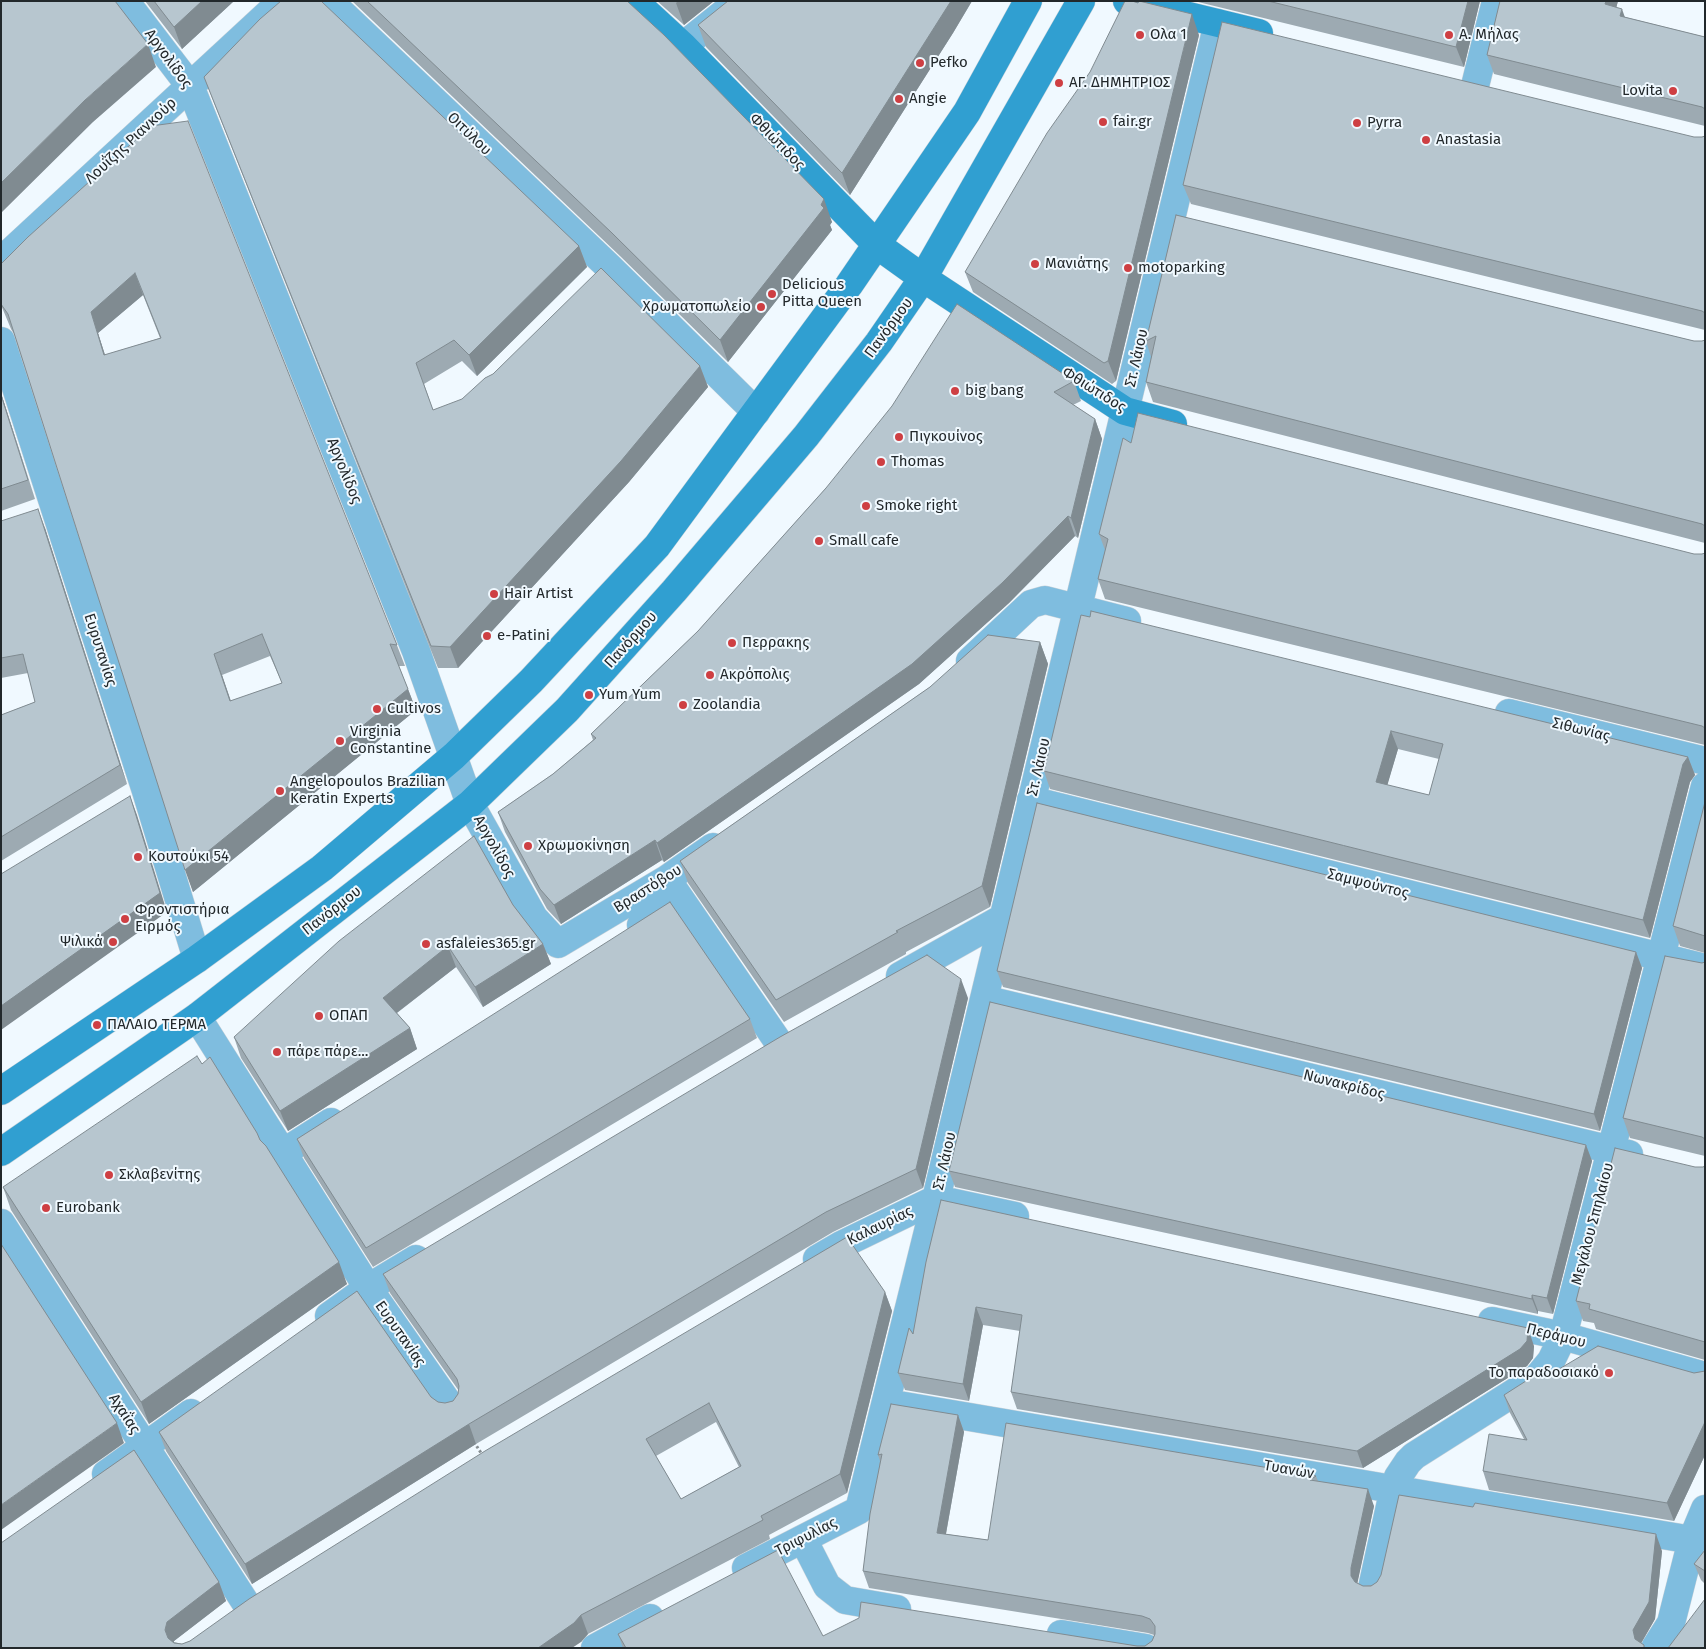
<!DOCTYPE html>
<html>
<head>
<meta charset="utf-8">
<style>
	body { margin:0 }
	#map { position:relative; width:1706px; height:1649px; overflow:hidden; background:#f0f9ff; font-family:"Fira Sans",sans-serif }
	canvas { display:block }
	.frame { position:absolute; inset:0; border:2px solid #22282b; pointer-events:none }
</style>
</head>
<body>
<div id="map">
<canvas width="1706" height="1649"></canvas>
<div class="frame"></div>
</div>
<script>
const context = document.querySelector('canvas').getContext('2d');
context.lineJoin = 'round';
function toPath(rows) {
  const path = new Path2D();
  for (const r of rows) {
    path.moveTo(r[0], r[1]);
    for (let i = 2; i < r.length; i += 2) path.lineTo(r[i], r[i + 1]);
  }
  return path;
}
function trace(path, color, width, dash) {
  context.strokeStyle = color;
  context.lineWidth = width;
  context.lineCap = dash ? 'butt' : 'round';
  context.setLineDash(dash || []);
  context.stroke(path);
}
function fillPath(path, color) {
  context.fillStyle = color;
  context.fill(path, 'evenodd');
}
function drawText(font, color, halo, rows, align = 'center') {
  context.font = font + ' "Fira Sans",sans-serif';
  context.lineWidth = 4;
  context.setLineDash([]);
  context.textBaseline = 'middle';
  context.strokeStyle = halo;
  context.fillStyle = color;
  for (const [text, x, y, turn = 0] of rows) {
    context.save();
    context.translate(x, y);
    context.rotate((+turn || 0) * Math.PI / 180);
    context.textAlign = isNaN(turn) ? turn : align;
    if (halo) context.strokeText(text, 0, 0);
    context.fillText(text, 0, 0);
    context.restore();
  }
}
const street = toPath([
	[125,1,190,86,416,651,470,804,534,918,558,944,667,879,713,847],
	[329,1,609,267,756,412],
	[683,46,739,1],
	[1475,86,1496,1],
	[1,261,282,1],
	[1,341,146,791,197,959],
	[970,661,1031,604,1045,600,1127,621],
	[1509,713,1705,761],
	[1031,800,1705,968],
	[670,884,779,1043],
	[641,925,681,900],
	[900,976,1003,918],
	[984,999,1629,1154],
	[197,1017,368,1288,451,1407],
	[281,1154,331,1122],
	[936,1199,1015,1216],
	[1,1223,247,1605],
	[817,1259,841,1245,936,1199],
	[329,1316,368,1288,416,1259],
	[1492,1321,1563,1336,1705,1376],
	[887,1403,1692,1540],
	[106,1474,191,1413],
	[803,1539,827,1586,845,1600,897,1609],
	[746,1568,859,1510,936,1199,1218,23],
	[1372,1588,1394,1488,1398,1477,1408,1462,1414,1456,1537,1378,1551,1361,1563,1336,1705,786],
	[1061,1634,1146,1648],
	[595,1648,650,1618],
	[1655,1648,1671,1623,1692,1540,1705,1509]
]);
const secondary = toPath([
	[634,1,683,46,877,245,923,278,1125,411,1173,424],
	[1127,1,1259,33],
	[1,1091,197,959,322,868,454,756,531,681,657,546,849,285,967,112,1028,1],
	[1,1152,197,1017,470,804,567,710,674,591,806,436,879,342,923,278,1081,1]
]);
trace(street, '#cbd3d9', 29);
trace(secondary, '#cbd3d9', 29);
trace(toPath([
	[474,1442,483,1456]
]), '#868e92', 3, [2.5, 2.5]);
trace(street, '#7fbddf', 28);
trace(secondary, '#309fd1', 28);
fillPath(toPath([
	[145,1,234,1,182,49],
	[352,1,627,1,832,222,830,225,832,230,728,362,620,256],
	[657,1,714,1,684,25],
	[728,1,972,1,953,33,850,195,706,47,698,25],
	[1194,1,1480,1,1464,67],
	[1500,1,1618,1,1616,8,1625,17,1705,37,1705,126,1494,74,1487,55],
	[1199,35,1116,381,1112,384,973,292,965,272],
	[204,77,579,246,587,267,477,376,462,361,424,384,433,410,700,366,708,387,629,482,458,668,438,668,212,98],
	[151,126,393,635,405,666,399,666,416,710,193,892,14,334,11,329,1,305,1,264],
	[143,295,160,338,105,355,98,333],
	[270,656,282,683,231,701,222,675],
	[1705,136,1705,330,1191,204,1183,185,1702,137],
	[1176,215,1694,341,1702,341,1705,340,1705,543,1153,402,1146,382,1151,357,1146,341],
	[1074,381,1081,401,1073,405,1095,419,1102,439,1078,538,1075,536,1009,603,919,684,664,862,662,860,561,924,547,909,505,832,498,812,553,774,593,740,591,734,698,631,826,488],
	[1,393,35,499,1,511],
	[1131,443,1694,554,1702,554,1705,553,1705,745,1105,599,1098,579,1105,550,1099,534],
	[1,521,45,528,127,784,1,861,1,715,35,702,28,673,1,678],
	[1090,617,1688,757,1695,775,1690,782,1650,938,1050,789,1044,771],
	[1398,749,1439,759,1429,795,1387,785],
	[1040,642,1048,664,990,907,906,952,906,954,784,1022,688,883,680,861,930,687],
	[1705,802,1705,953,1680,946,1673,926],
	[513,905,543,944,551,964,483,1007,456,967,397,1013,410,1028,417,1049,288,1131,241,1058,234,1037],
	[1636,952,1642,968,1600,1131,1003,987,997,971],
	[1705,962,1705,1156,1630,1138,1623,1118,1702,963],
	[968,998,923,1188,833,1232,476,1444,252,1584,166,1451,159,1432,431,1397,438,1402,445,1403,453,1401,458,1394,459,1391,390,1293,383,1274],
	[750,1019,757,1038,373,1267,304,1158,297,1139],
	[202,1064,257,1133,260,1140,347,1284,149,1424,11,1210,3,1187],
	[1586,1145,1592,1161,1553,1314,1538,1311,1538,1314,955,1187,949,1171],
	[1705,1166,1705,1360,1596,1329,1594,1323,1583,1321,1576,1301,1695,1167,1703,1167],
	[926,1262,1534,1346,1533,1358,1527,1366,1363,1468,1017,1409,1011,1392,1020,1331,983,1325,969,1401,905,1390,898,1373,913,1334],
	[885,1292,892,1311,847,1493,769,1535,770,1539,588,1634,581,1642,1,1648,219,1582,226,1601,174,1641,174,1642,182,1644,190,1641],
	[716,1422,739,1467,681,1499,656,1456],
	[1705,1371,1705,1455,1674,1521,1489,1490,1483,1471,1524,1439,1510,1413,1504,1395,1544,1378,1694,1373],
	[958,1415,964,1432,946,1534,988,1540,1316,1476,1318,1481,1374,1506,1357,1583,1363,1586,1662,1551,1655,1619,1641,1643,1645,1648,623,1648,618,1634,823,1636,1137,1646,1145,1646,1152,1641,1154,1635,1148,1633,869,1588,863,1571,880,1461,878,1455],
	[1705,1550,1705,1584,1701,1580,1694,1564]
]), '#9daab2');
fillPath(toPath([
	[202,1,234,1,182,49,174,27],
	[678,1,714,1,684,25,676,3],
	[951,1,972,1,953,33,850,195,842,173],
	[1468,1,1480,1,1464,67,1456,47],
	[1606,1,1618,1,1612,24,1605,4],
	[1622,9,1629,29,1620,16],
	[1192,14,1199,35,1116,381,1108,361],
	[148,44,156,67,93,122,1,213,1,183,85,100],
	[824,199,832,222,830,225,832,230,728,362,720,340],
	[579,246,587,267,477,376,469,355],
	[135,273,143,295,98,333,112,377,104,355,91,312],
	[700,366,708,387,629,482,458,668,450,647],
	[1,393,35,499,1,395],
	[1095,419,1102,439,1078,538,1071,518],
	[38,509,45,528,127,784,120,765],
	[1068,516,1075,536,1009,603,919,684,664,862,657,843],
	[1040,642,1048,664,990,907,982,886],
	[214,654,222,675,238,723,230,701],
	[408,689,416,710,193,892,185,870],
	[1391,731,1398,749,1383,800,1376,782],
	[1688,757,1695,775,1690,782,1650,938,1643,920,1683,764],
	[130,796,137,815,167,912,1,1030,1,1006],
	[655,840,662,860,561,924,554,905],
	[543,944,551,964,483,1007,475,987],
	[448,946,456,967,390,1018,383,998],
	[1636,952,1642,968,1600,1131,1594,1114],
	[961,979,968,998,923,1188,916,1169],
	[410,1028,417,1049,288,1131,280,1111],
	[1586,1145,1592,1161,1553,1314,1547,1298],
	[339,1262,347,1284,149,1424,141,1402],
	[885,1292,892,1311,847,1493,840,1474],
	[1532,1295,1538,1311,1538,1314,1532,1299],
	[976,1307,983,1325,969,1401,963,1384],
	[1528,1328,1534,1346,1533,1358,1527,1366,1363,1468,1357,1451],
	[958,1415,964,1432,943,1550,937,1533],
	[1705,1422,1705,1455,1674,1521,1667,1503],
	[117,1423,124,1443,1,1530,1,1505],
	[469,1424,476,1444,252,1584,245,1564],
	[1368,1489,1374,1506,1357,1585,1351,1576,1351,1568],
	[1656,1534,1662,1551,1655,1619,1639,1647,1635,1639,1633,1630],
	[219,1582,226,1601,174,1641,173,1648,172,1648,165,1630,167,1622],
	[581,1615,588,1634,581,1642,572,1648,538,1648]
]), '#808b91');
const building = toPath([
	[1,1,115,1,148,44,85,100,1,183,1,1],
	[154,1,202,1,174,27,154,1],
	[281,1,321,1,579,246,469,355,454,340,416,363,433,410,462,399,485,378,493,374,601,268,700,366,621,461,450,647,431,646,204,77,260,19,281,1],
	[367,1,627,1,664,35,824,199,821,205,824,208,720,340,612,233,367,1],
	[728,1,951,1,842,173,698,25,728,1],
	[1125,1,1132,1,1138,3,1139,1,1192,14,1108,361,1104,363,965,272,1047,133,1090,72,1125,1],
	[1268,1,1468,1,1456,47,1268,1],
	[1500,1,1606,1,1605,4,1622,9,1620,16,1705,37,1705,109,1702,107,1487,55,1500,1],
	[1222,22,1694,137,1702,137,1705,136,1705,313,1702,311,1183,185,1222,22],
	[188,121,393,635,397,645,390,644,408,689,185,870,8,314,3,307,1,304,1,264,28,237,151,126,188,121],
	[135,273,161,338,104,355,91,312,135,273],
	[262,634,282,683,230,701,214,654,262,634],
	[1176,215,1694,341,1702,341,1705,340,1705,526,1702,524,1146,382,1156,336,1146,341,1176,215],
	[957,304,1074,381,1054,392,1095,419,1071,518,1068,516,1002,583,912,664,657,843,655,840,554,905,540,889,498,812,553,774,596,738,591,734,698,631,826,488,892,406,957,304],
	[1,395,28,480,1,489,1,395],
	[1138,413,1694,554,1702,554,1705,553,1705,728,1702,726,1098,579,1108,539,1099,534,1123,438,1131,443,1138,413],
	[38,509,120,765,1,837,1,715,35,702,23,654,1,658,1,521,38,509],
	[1091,611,1688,757,1683,764,1643,920,1044,771,1081,615,1090,617,1091,611],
	[1391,731,1443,744,1429,795,1376,782,1391,731],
	[988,635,1040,642,982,886,896,931,898,932,776,1000,680,861,930,687,988,635],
	[130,796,160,893,1,1006,1,874,130,796],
	[1705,802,1705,936,1673,926,1705,802],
	[1037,803,1636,952,1594,1114,997,971,1037,803],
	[474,836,513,905,543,944,475,987,448,946,383,998,410,1028,280,1111,234,1037,339,941,474,836],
	[670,902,750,1019,366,1248,297,1139,670,902],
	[927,955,961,979,916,1169,826,1212,469,1424,245,1564,159,1432,357,1291,431,1397,438,1402,445,1403,453,1401,458,1394,459,1386,457,1379,383,1274,780,1037,927,955],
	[1665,956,1702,963,1705,962,1705,1139,1702,1137,1623,1118,1665,956],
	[990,1002,1586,1145,1547,1298,1532,1295,1532,1299,949,1171,990,1002],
	[197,1056,202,1064,210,1057,257,1133,260,1140,266,1146,339,1262,141,1402,3,1187,197,1056],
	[1615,1148,1695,1167,1703,1167,1705,1166,1705,1342,1589,1309,1590,1304,1576,1301,1615,1148],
	[941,1200,1528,1328,1527,1341,1520,1349,1357,1451,1011,1392,1022,1315,976,1307,963,1384,898,1373,909,1328,913,1334,926,1262,941,1200],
	[847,1237,885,1292,840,1474,761,1516,763,1520,581,1615,574,1623,538,1648,1,1648,1,1543,134,1450,219,1582,167,1622,165,1630,168,1638,174,1643,182,1644,190,1641,249,1599,485,1451,847,1237],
	[709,1403,741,1466,681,1499,646,1439,709,1403],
	[1,1244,117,1423,1,1505,1,1244],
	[1598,1346,1694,1373,1705,1371,1705,1422,1667,1503,1483,1471,1489,1434,1527,1440,1504,1395,1540,1372,1544,1378,1598,1346],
	[891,1404,958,1415,937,1533,988,1540,1006,1423,1316,1476,1310,1480,1368,1489,1351,1568,1351,1576,1355,1582,1363,1586,1371,1586,1377,1582,1381,1575,1399,1495,1473,1507,1475,1503,1656,1534,1649,1602,1633,1630,1635,1639,1644,1645,1644,1648,626,1648,618,1634,778,1550,823,1636,859,1618,861,1602,1137,1646,1145,1646,1152,1641,1155,1634,1155,1626,1150,1619,1142,1616,863,1571,870,1514,882,1454,878,1455,891,1404],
	[1705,1550,1705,1571,1694,1564,1705,1550],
	[1705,1599,1705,1648,1668,1648,1705,1599]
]);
fillPath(building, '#b7c6cf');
trace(building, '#808b91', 1);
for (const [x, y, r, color] of [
	[1140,35,5,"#ce3f43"],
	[1449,35,5,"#ce3f43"],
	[920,63,5,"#ce3f43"],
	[1059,83,5,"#ce3f43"],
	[1673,91,5,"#ce3f43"],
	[899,99,5,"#ce3f43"],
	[1103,122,5,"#ce3f43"],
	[1357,123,5,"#ce3f43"],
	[1426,140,5,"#ce3f43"],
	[1035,264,5,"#ce3f43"],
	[1128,268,5,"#ce3f43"],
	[772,294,5,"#ce3f43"],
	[761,307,5,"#ce3f43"],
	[955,391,5,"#ce3f43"],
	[899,437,5,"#ce3f43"],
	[881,462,5,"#ce3f43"],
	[866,506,5,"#ce3f43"],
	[819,541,5,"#ce3f43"],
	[494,594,5,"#ce3f43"],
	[487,636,5,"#ce3f43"],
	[732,643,5,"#ce3f43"],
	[710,675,5,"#ce3f43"],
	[589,695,5,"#ce3f43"],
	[683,705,5,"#ce3f43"],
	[377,709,5,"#ce3f43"],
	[340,741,5,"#ce3f43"],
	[280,791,5,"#ce3f43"],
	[528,846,5,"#ce3f43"],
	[138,857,5,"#ce3f43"],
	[125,919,5,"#ce3f43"],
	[113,942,5,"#ce3f43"],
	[426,944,5,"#ce3f43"],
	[319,1016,5,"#ce3f43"],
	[97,1025,5,"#ce3f43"],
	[277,1052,5,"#ce3f43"],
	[109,1175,5,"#ce3f43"],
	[46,1208,5,"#ce3f43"],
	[1609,1373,5,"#ce3f43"]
]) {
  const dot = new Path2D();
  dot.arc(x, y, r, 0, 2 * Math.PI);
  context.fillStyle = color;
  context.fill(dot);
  trace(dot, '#f0f9ff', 2);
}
drawText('15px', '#22282b', '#f0f9ff', [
	["Ολα 1",1150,35],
	["Α. Μήλας",1459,35],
	["Pefko",930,63],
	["ΑΓ. ΔΗΜΗΤΡΙΟΣ",1069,83],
	["Lovita",1663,91,"right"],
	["Angie",909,99],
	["fair.gr",1113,122],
	["Pyrra",1367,123],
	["Anastasia",1436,140],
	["Μανιάτης",1045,264],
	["motoparking",1138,268],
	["Delicious",782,285],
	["Pitta Queen",782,302],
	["Χρωματοπωλείο",751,307,"right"],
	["big bang",965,391],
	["Πιγκουίνος",909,437],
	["Thomas",891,462],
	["Smoke right",876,506],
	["Small cafe",829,541],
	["Hair Artist",504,594],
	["e-Patini",497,636],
	["Περρακης",742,643],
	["Ακρόπολις",720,675],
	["Yum Yum",599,695],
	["Zoolandia",693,705],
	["Cultivos",387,709],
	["Virginia",350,732],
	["Constantine",350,749],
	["Angelopoulos Brazilian",290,782],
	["Keratin Experts",290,799],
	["Χρωμοκίνηση",538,846],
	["Κουτούκι 54",148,857],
	["Φροντιστήρια",135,910],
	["Ειρμός",135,927],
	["Ψιλικά",103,942,"right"],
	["asfaleies365.gr",436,944],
	["ΟΠΑΠ",329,1016],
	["ΠΑΛΑΙΟ ΤΕΡΜΑ",107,1025],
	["πάρε πάρε...",287,1052],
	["Σκλαβενίτης",119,1175],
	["Eurobank",56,1208],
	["Το παραδοσιακό",1599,1373,"right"]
], 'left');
drawText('15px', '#22282b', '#f0f9ff', [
	["Αργολίδος",168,59,54],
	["Οιτύλου",469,134,44],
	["Λουΐζης Ριανκούρ",131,141,-43],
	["Φθιώτιδος",777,142,46],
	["Πανόρμου",889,328,-54],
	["Στ. Λάιου",1137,358,-77],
	["Φθιώτιδος",1094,390,32],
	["Αργολίδος",344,471,68],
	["Πανόρμου",631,640,-48],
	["Ευρυτανίας",100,650,72],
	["Σιθωνίας",1581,730,14],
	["Στ. Λάιου",1039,767,-77],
	["Αργολίδος",494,847,61],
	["Σαμψούντος",1368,884,14],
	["Βραστόβου",648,889,-32],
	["Πανόρμου",332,911,-38],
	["Νωνακρίδος",1344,1085,14],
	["Στ. Λάιου",945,1161,-77],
	["Μεγάλου Σπηλαίου",1593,1224,-75],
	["Καλαυρίας",880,1226,-26],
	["Ευρυτανίας",400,1334,55],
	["Περάμου",1556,1336,14],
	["Αχαΐας",124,1414,57],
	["Τυανών",1289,1470,10],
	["Τριφυλίας",806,1537,-27]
]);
</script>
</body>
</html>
